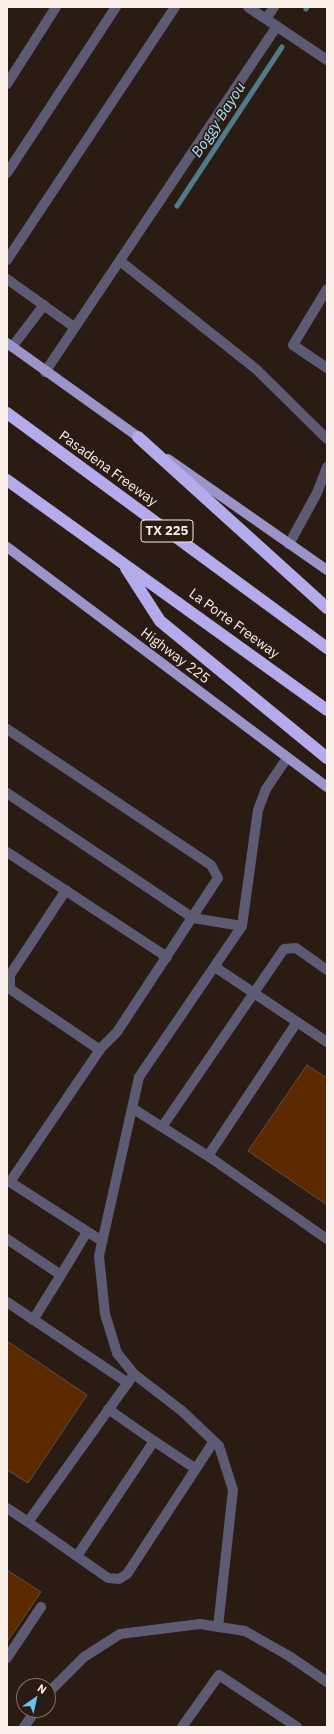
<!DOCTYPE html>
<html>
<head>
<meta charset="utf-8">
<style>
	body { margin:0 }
	#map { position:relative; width:334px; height:1734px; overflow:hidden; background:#2b1c13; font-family:"IBM Plex Sans",sans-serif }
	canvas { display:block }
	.frame { position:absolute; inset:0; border:8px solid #f9eee8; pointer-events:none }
	.north { position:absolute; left:16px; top:1678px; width:40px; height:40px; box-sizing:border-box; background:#2b1c13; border:1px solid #7d7068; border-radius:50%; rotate:34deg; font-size:11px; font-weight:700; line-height:16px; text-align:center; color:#f9eee8 }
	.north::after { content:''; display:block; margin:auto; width:14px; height:18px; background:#66c4ef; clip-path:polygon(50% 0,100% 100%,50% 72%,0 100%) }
</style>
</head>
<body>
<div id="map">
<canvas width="334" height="1734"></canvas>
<div class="frame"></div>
<div class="north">N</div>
</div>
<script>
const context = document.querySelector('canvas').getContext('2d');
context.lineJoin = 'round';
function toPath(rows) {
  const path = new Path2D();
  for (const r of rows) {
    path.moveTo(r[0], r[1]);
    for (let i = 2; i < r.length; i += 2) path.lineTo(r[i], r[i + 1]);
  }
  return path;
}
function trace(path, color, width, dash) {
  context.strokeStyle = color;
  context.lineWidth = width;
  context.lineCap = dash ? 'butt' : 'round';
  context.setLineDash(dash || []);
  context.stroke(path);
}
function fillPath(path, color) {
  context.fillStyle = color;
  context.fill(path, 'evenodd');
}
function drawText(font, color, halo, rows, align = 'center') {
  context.font = font + ' "IBM Plex Sans",sans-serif';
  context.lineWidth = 3.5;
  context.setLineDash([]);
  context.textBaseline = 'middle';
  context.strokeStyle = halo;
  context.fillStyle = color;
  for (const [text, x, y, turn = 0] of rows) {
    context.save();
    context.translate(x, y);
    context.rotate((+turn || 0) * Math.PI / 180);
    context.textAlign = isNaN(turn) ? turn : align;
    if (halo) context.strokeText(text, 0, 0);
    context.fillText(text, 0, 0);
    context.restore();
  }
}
trace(toPath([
	[306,9,307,7],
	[177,206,282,47]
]), '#507b8a', 5);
const building = toPath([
	[307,1065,327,1078,327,1205,248,1151,307,1065],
	[7,1341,87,1395,28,1483,7,1470,7,1341],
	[7,1570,41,1592,7,1642,7,1570]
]);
fillPath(building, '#5d2900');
trace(building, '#604e44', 1);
trace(toPath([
	[248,7,327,60],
	[266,19,274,7],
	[7,84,56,7],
	[7,173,116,7],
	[7,260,175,7],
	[120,261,256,369,327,439],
	[7,279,74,327],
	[327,289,293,345,327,368],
	[12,347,44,305],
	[45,372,277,26],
	[289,544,317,493,327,467],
	[7,729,211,865,218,878,117,1032,101,1048,10,1182,102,1241],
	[7,793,193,918,242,926],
	[7,852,167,957],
	[66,890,10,975,10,989,100,1050],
	[215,967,327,1042],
	[132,1108,211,1158,327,1239],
	[162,1127,284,949,296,948,327,970],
	[208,1156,297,1022],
	[7,1239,61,1275,33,1320],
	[61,1275,87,1232],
	[7,1302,128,1383],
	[108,1409,154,1441],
	[7,1508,28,1522,134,1374],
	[28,1522,108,1578,119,1579,127,1574,214,1441],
	[77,1556,154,1441,196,1469],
	[218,1627,233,1490,219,1446,182,1411,134,1374,117,1353,105,1314,99,1256,139,1077,242,926,258,810,266,789,287,758],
	[7,1658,41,1607],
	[48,1693,84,1657,120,1634,200,1624,245,1631,289,1656,327,1682],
	[24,1727,36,1710],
	[182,1727,219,1675,297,1727]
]), '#5d5a74', 10);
trace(toPath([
	[7,343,144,441],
	[168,459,327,570],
	[7,547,327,787]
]), '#9b94c9', 10);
trace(toPath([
	[7,413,327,648],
	[138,437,327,608],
	[7,480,327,710],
	[126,568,160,621,327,758]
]), '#b3abeb', 12);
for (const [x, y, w] of [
	[167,531,52]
]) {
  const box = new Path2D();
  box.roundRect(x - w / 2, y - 11, w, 22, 3);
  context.fillStyle = '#2b1c13';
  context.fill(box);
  trace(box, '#f9eee8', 1);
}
drawText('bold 13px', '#f9eee8', null, [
	["TX 225",167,531]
]);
drawText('14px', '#f9eee8', '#2b1c13', [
	["Pasadena Freeway",108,469,36],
	["La Porte Freeway",234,624,36],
	["Highway 225",175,656,37]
]);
drawText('italic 15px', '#a4e0fd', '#2b1c13', [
	["Boggy Bayou",219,120,-57]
]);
</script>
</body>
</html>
